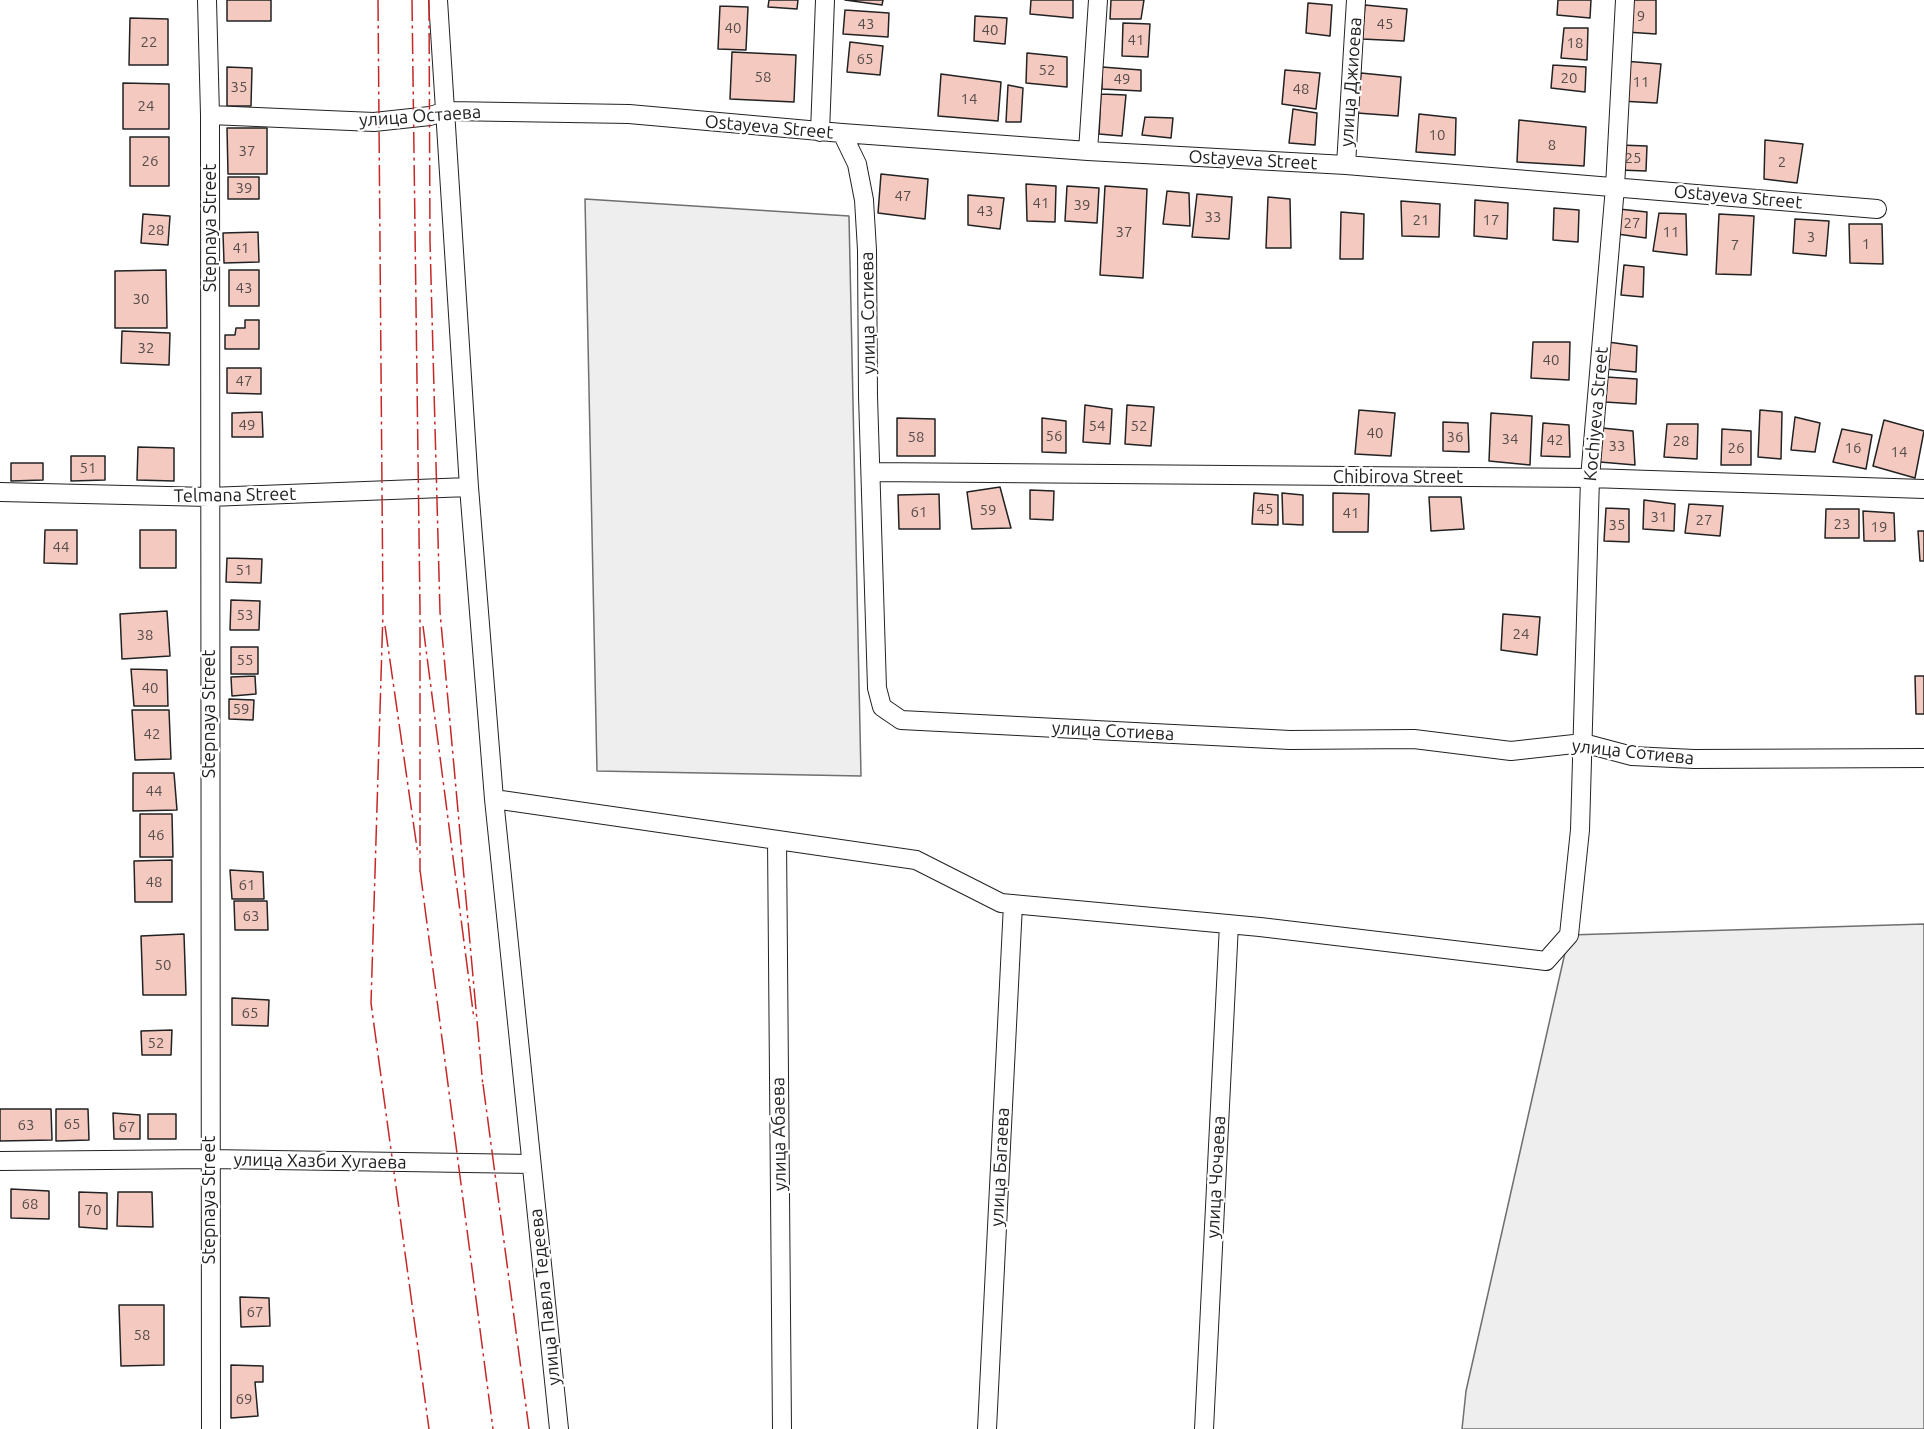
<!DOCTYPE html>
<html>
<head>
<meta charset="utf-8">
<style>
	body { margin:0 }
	canvas { display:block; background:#fff }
</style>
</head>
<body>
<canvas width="1924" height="1429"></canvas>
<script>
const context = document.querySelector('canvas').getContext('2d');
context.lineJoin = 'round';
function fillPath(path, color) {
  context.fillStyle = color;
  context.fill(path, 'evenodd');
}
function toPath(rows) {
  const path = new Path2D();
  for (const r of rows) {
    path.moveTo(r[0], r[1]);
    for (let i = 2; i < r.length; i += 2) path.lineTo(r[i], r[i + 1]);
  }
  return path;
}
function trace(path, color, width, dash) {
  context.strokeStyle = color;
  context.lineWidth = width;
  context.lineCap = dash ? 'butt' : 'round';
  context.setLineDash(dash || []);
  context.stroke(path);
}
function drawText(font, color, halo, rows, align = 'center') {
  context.font = font + ' Ubuntu,sans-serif';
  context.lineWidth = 4.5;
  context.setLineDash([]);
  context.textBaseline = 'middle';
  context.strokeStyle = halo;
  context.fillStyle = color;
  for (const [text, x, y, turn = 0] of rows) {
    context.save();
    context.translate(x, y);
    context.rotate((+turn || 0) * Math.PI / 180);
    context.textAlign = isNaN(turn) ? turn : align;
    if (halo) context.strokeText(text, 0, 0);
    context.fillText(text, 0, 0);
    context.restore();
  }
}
const green = toPath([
	[585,199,849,216,861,776,597,771,585,199],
	[1924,924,1924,1429,1462,1429,1466,1391,1569,935,1924,924]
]);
fillPath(green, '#eee');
trace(green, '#6f6f6f', 1.5);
const building = toPath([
	[227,0,271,0,271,21,227,21,227,0],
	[769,0,798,0,797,9,768,7,769,0],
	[845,0,883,0,882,5,845,0],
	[1031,0,1073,0,1073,18,1030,14,1031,0],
	[1111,0,1144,0,1141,19,1110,19,1111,0],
	[1558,0,1591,0,1590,18,1557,15,1558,0],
	[1627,0,1656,0,1656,34,1626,32,1627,0],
	[1308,3,1332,5,1330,36,1306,33,1308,3],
	[1365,5,1407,9,1404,41,1362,39,1365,5],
	[720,6,748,7,746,50,718,49,720,6],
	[845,10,889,13,888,37,843,34,845,10],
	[975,16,1007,18,1005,44,974,41,975,16],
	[130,18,168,19,168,65,129,65,130,18],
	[1123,23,1150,24,1148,57,1122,56,1123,23],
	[1564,28,1588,28,1587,60,1561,58,1564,28],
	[850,42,883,46,880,75,847,72,850,42],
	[732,52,796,55,794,102,730,99,732,52],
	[1027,53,1067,57,1067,87,1026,83,1027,53],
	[1624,61,1661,64,1657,103,1620,101,1624,61],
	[1553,65,1586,67,1585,92,1551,88,1553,65],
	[227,67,252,68,251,106,227,106,227,67],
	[1102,67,1141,70,1141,91,1102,89,1102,67],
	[1285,70,1320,73,1316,109,1282,104,1285,70],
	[1361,73,1401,77,1398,116,1357,113,1361,73],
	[941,74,1001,82,998,121,938,116,941,74],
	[123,83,169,84,169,129,123,129,123,83],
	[1008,85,1023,88,1021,122,1006,122,1008,85],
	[1101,94,1126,95,1122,136,1099,134,1101,94],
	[1293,109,1317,113,1315,145,1289,143,1293,109],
	[1419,114,1456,118,1455,155,1416,152,1419,114],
	[1145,117,1173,118,1171,138,1142,135,1145,117],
	[1519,120,1586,127,1584,166,1517,162,1519,120],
	[227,128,267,128,267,174,228,174,227,128],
	[130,137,169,137,169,186,130,186,130,137],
	[1765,140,1803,144,1797,183,1764,179,1765,140],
	[1620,145,1647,146,1646,171,1619,170,1620,145],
	[881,174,928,179,925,219,878,213,881,174],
	[228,177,259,177,259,199,228,199,228,177],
	[1026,184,1056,186,1055,222,1027,221,1026,184],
	[1067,186,1099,188,1097,223,1065,221,1067,186],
	[1105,186,1147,189,1143,278,1100,275,1105,186],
	[1167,191,1189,193,1190,226,1163,224,1167,191],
	[1197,194,1232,197,1229,239,1192,237,1197,194],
	[968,195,1004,198,1000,229,968,225,968,195],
	[1268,197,1290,199,1291,248,1266,248,1268,197],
	[1475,200,1508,203,1507,239,1474,236,1475,200],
	[1401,201,1440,204,1439,237,1402,236,1401,201],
	[1554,208,1579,210,1578,242,1553,240,1554,208],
	[1619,209,1647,212,1646,238,1617,234,1619,209],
	[1341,212,1364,214,1363,259,1340,259,1341,212],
	[1659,213,1686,214,1687,255,1653,251,1659,213],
	[143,214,170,216,168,245,141,243,143,214],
	[1719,214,1754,216,1751,275,1716,274,1719,214],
	[1795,219,1829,221,1826,256,1793,253,1795,219],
	[1849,224,1882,224,1883,264,1850,263,1849,224],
	[258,232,259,262,224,263,223,233,258,232],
	[1624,265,1644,267,1643,297,1621,295,1624,265],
	[166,270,167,328,115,328,115,271,166,270],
	[229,270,259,270,259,306,229,306,229,270],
	[245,320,259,320,259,349,225,349,225,335,235,335,236,328,245,328,245,320],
	[122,331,170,333,169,365,121,363,122,331],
	[1533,342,1570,342,1569,380,1531,378,1533,342],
	[1608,342,1637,346,1636,372,1606,369,1608,342],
	[227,368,261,368,261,394,227,393,227,368],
	[1606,377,1637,379,1636,404,1605,402,1606,377],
	[1085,405,1112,409,1110,444,1083,442,1085,405],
	[1127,405,1154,407,1151,446,1125,444,1127,405],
	[1359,410,1395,413,1391,456,1355,454,1359,410],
	[1760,410,1782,412,1781,459,1758,457,1760,410],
	[262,412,263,437,232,437,232,413,262,412],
	[1491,413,1532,416,1530,465,1489,461,1491,413],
	[1795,417,1820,423,1815,452,1791,450,1795,417],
	[897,418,935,419,935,456,897,456,897,418],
	[1042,418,1066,421,1066,453,1042,452,1042,418],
	[1884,420,1924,431,1915,478,1873,466,1884,420],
	[1443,422,1468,423,1469,452,1443,451,1443,422],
	[1543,423,1569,425,1570,457,1541,456,1543,423],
	[1667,424,1698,424,1697,459,1664,457,1667,424],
	[1602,428,1633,431,1635,465,1600,462,1602,428],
	[1722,429,1751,431,1751,465,1721,465,1722,429],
	[1842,429,1872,435,1866,469,1833,462,1842,429],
	[138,447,174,448,174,481,137,480,138,447],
	[71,456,105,456,105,480,71,481,71,456],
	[11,463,43,463,43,480,11,481,11,463],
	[1000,487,1011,528,972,529,967,492,1000,487],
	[1030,490,1054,491,1053,520,1030,519,1030,490],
	[1254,493,1278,495,1278,525,1252,524,1254,493],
	[1282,493,1303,495,1303,525,1283,524,1282,493],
	[1333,493,1369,494,1368,532,1333,532,1333,493],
	[939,494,940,529,899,529,898,495,939,494],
	[1429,497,1461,497,1464,529,1431,531,1429,497],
	[1644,500,1675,504,1674,531,1643,529,1644,500],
	[1689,504,1723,506,1720,536,1685,533,1689,504],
	[1606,508,1629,509,1629,542,1604,541,1606,508],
	[1826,509,1859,509,1859,538,1825,538,1826,509],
	[1863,511,1894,513,1895,541,1864,541,1863,511],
	[45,530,77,530,77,564,44,563,45,530],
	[140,530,176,530,176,568,140,568,140,530],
	[1918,531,1924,531,1924,561,1920,561,1918,531],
	[227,558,262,559,261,583,226,582,227,558],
	[231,600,260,601,259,630,230,630,231,600],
	[167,611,170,656,122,659,120,614,167,611],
	[1503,614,1540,617,1537,655,1501,650,1503,614],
	[231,647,258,647,258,674,231,674,231,647],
	[131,669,167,670,168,706,134,706,131,669],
	[255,676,256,694,232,696,231,677,255,676],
	[1915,676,1924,676,1924,714,1916,714,1915,676],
	[229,699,254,700,253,720,229,719,229,699],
	[132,710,169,710,171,759,135,760,132,710],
	[133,773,174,773,177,810,133,811,133,773],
	[140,814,172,814,173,857,140,857,140,814],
	[172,860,172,902,135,902,134,861,172,860],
	[230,870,263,872,264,899,232,899,230,870],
	[234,901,267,901,268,930,235,930,234,901],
	[184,934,186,995,143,995,141,936,184,934],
	[232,998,269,1000,268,1026,232,1025,232,998],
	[172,1030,171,1055,142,1055,141,1031,172,1030],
	[0,1109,51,1109,52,1140,0,1141,0,1109],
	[56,1109,88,1109,89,1140,56,1141,56,1109],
	[113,1113,140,1115,140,1139,114,1139,113,1113],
	[148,1114,176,1114,176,1139,148,1139,148,1114],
	[11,1189,49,1191,49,1219,11,1218,11,1189],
	[79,1192,107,1193,107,1229,79,1227,79,1192],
	[118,1192,152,1192,153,1227,117,1226,118,1192],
	[240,1297,269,1298,270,1326,241,1327,240,1297],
	[119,1305,164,1305,164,1365,121,1366,119,1305],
	[231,1365,263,1366,263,1382,255,1382,258,1416,231,1418,231,1365]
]);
fillPath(building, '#f3c9c0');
trace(building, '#222', 1.5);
const minor = toPath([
	[207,0,210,115,211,1429],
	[438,0,469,487,494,799,559,1429],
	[210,115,374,122,430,116,447,111,629,114,842,133,1088,151,1346,165,1877,209],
	[820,132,825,0],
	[842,133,857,164,864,200,867,250,868,396,877,688,882,707,901,720,1290,740,1414,739,1511,751,1583,743,1632,756,1694,759,1924,758],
	[1088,151,1098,0],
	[1346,165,1356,0],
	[871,472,1590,478,1924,489],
	[0,492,209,497,469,487],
	[494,799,916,860,1001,903,1260,927,1546,961,1569,935,1580,830,1590,478,1615,187,1625,0],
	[777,840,782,1429],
	[0,1161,209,1159,531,1164],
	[987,1429,1013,904],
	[1204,1429,1229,924]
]);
trace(minor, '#222', 20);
trace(minor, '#fff', 18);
trace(toPath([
	[378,0,383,612,371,1003,429,1429],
	[412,0,420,609,420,872],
	[429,0,430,241,440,612,483,1087],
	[385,626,418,855],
	[423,626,474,1019],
	[420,870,493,1429],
	[483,1084,529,1429]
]), '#c62828', 1.5, [21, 4.5, 3, 4.5]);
drawText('15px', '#564c4a', null, [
	["9",1641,16],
	["43",866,24],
	["45",1385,24],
	["40",733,28],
	["40",990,30],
	["41",1136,40],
	["22",149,42],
	["18",1575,43],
	["65",865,59],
	["52",1047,70],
	["58",763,77],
	["20",1569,78],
	["49",1122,79],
	["11",1641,82],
	["35",239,87],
	["48",1301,89],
	["14",969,99],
	["24",146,106],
	["10",1437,135],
	["8",1552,145],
	["37",247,151],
	["25",1633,158],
	["26",150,161],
	["2",1782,162],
	["39",244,188],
	["47",903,196],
	["41",1041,203],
	["39",1082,205],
	["43",985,211],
	["33",1213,217],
	["21",1421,220],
	["17",1491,220],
	["27",1632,223],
	["28",156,230],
	["37",1124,232],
	["11",1671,232],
	["3",1811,237],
	["1",1866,244],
	["7",1735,245],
	["41",241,248],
	["43",244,288],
	["30",141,299],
	["32",146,348],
	["40",1551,360],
	["47",244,381],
	["49",247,425],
	["54",1097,426],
	["52",1139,426],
	["40",1375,433],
	["56",1054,436],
	["58",916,437],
	["36",1455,437],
	["34",1510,439],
	["42",1555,440],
	["28",1681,441],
	["33",1617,446],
	["26",1736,448],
	["16",1853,448],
	["14",1899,452],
	["51",88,468],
	["45",1265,509],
	["59",988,510],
	["61",919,512],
	["41",1351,513],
	["31",1659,517],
	["27",1704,520],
	["23",1842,524],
	["35",1617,525],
	["19",1879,527],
	["44",61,547],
	["51",244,570],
	["53",245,615],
	["24",1521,634],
	["38",145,635],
	["55",245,660],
	["40",150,688],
	["59",241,709],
	["42",152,734],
	["44",154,791],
	["46",156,835],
	["48",154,882],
	["61",247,885],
	["63",251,916],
	["50",163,965],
	["65",250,1013],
	["52",156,1043],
	["65",72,1124],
	["63",26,1125],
	["67",127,1127],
	["68",30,1204],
	["70",93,1210],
	["67",255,1312],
	["58",142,1335],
	["69",244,1399]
]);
drawText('18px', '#222', '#fff', [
	["улица Джиоева",1351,82,-86],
	["улица Остаева",420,116,-4],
	["Ostayeva Street",769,127,5],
	["Ostayeva Street",1253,160,3],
	["Ostayeva Street",1738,197,5],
	["Stepnaya Street",210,228,-90],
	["улица Сотиева",868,313,-91],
	["Kochiyeva Street",1596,414,-85],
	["Chibirova Street",1398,477],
	["Telmana Street",235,495,-1],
	["Stepnaya Street",209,714,-90],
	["улица Сотиева",1113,731,3],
	["улица Сотиева",1633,752,6],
	["улица Абаева",779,1134,-91],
	["улица Хазби Хугаева",320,1161,1],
	["улица Багаева",1000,1167,-87],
	["улица Чочаева",1216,1177,-87],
	["Stepnaya Street",209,1200,-90],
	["улица Павла Тедеева",545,1297,-96]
]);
</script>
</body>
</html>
